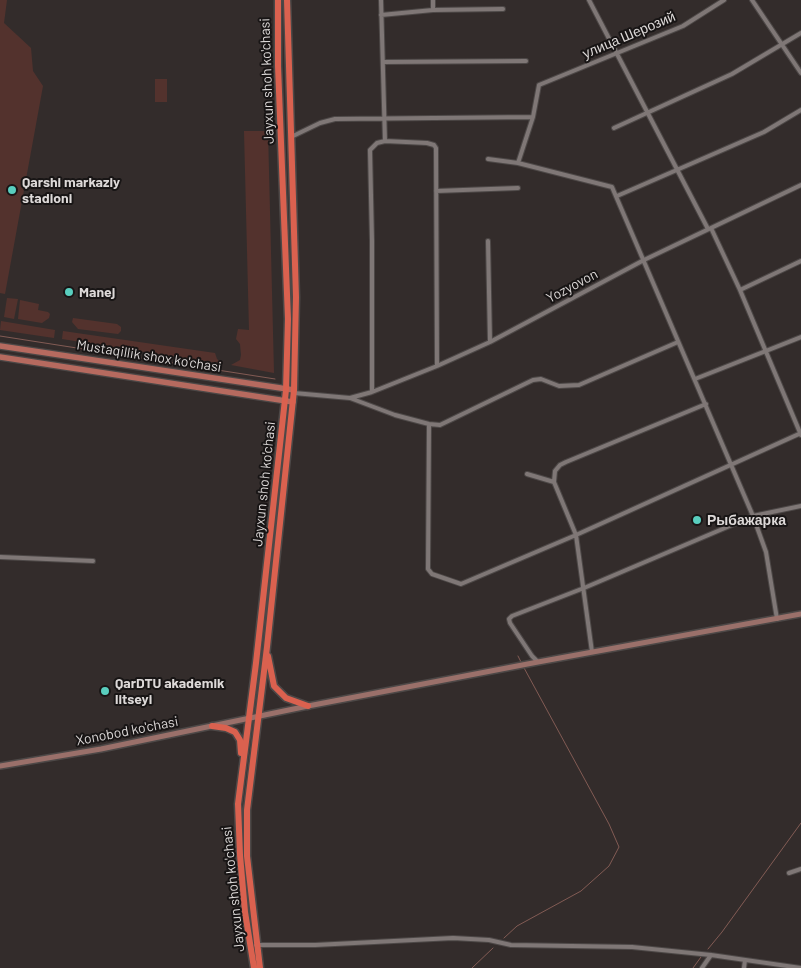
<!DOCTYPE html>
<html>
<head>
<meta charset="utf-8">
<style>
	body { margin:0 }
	canvas { display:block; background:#332c2b }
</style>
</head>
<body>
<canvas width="801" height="968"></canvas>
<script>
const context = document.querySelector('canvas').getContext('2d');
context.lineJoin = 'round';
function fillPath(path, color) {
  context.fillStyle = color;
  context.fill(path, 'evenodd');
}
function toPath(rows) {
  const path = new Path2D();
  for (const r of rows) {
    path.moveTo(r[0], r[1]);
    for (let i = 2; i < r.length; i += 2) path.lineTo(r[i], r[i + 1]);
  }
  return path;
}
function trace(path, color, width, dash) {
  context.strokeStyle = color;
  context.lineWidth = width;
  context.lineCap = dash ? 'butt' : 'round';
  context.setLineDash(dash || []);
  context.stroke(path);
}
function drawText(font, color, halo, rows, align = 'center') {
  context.font = font + ' Barlow,sans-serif';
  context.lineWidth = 4;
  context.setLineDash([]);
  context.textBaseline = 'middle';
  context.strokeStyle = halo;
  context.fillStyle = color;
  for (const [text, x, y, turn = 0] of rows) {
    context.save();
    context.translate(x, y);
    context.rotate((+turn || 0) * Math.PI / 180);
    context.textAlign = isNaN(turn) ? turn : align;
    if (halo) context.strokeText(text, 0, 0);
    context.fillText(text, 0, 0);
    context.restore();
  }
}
fillPath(toPath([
	[0,0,7,0,4,23,31,48,33,71,43,86,5,294,0,293],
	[155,79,167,79,167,102,155,102],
	[244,131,268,131,274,373,231,365,240,360,241,355,240,344,236,339,238,329,249,330],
	[7,298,18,299,14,319,4,317],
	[20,300,39,304,38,310,48,312,50,314,49,318,42,323,18,319],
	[73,318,117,324,121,327,121,331,118,334,78,329,72,322],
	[1,321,55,330,54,338,0,330],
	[63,331,215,353,217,359,222,363,221,364,62,339]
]), '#53322d');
trace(toPath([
	[0,336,275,379],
	[518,656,521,662],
	[504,938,517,926,581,891,609,866,619,847,609,824,523,666],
	[708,949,722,932,801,823],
	[472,968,493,948],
	[693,968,701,957]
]), '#825b54', 1);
const street = toPath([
	[381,0,385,141],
	[589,0,708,229],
	[752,0,801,73],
	[433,10,433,0],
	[381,15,433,10,503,9],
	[383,62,526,61],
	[614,128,732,74,801,33],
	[291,137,320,123,335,119,533,117],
	[488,159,518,163,612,187,753,516,766,552,777,619],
	[518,163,533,117,539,85,683,26,724,0],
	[436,191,518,188],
	[617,196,764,132,801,110],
	[711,228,740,290,801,435],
	[488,241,490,342],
	[740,290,801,261],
	[695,379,801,337],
	[372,392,372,241,370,150,377,143,385,141,427,143,434,145,436,148,437,366],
	[294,393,350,398,395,415,429,424,440,425,533,380,541,379,559,386,579,385,678,342],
	[350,398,372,392,437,366,490,342,644,260,801,185],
	[429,424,428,569,432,574,461,584,576,535,801,433],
	[527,474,554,482],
	[0,557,93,561],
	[592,652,576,535,554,482,555,471,560,465,566,462,706,404],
	[538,662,532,656,510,623,509,619,512,616,584,588,753,516,801,506],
	[789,873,801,869],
	[256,945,315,945,453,938,489,940,511,945,632,947,711,955,801,968],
	[702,968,711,955],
	[744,968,745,960]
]);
const secondary = toPath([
	[0,766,101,749,308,706,538,662,801,614]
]);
const primary = toPath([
	[0,346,294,390],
	[0,357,293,402]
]);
const highway = toPath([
	[268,656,274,686,286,698,308,706],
	[212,726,226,728,235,732,240,740,241,753],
	[254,968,245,912,240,855,238,804,256,663,286,390,288,319,278,66,278,0],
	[260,968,247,856,247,810,267,647,294,390,296,297,287,0]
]);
trace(street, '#4d4847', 6);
trace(secondary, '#4d4847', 8);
trace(primary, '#4d4847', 8);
trace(highway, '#4d4847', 9);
trace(street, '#7f7776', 4);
trace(secondary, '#9a706a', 5);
trace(primary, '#b66a5f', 5.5);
trace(highway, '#da614f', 6);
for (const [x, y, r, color] of [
	[12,190,5,"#59cebe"],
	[69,292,5,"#59cebe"],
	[697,520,5,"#59cebe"],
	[105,691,5,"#59cebe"]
]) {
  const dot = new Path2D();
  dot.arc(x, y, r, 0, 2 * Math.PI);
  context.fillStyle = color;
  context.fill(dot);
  trace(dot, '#181515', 2);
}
drawText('14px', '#ddd9d8', '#181515', [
	["улица Шерозий",629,35,-23],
	["Jayxun shoh ko'chasi",267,81,-92],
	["Yozyovon",572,286,-28],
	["Mustaqillik shox ko'chasi",149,356,9],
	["Jayxun shoh ko'chasi",264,484,-84],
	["Xonobod ko'chasi",127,731,-11],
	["Jayxun shoh ko'chasi",233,889,-96]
]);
drawText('bold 14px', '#ddd9d8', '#181515', [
	["Qarshi markaziy",22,182],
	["stadioni",22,198],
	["Manej",79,292],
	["Рыбажарка",707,520],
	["QarDTU akademik",115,683],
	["litseyi",115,699]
], 'left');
</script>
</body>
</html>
